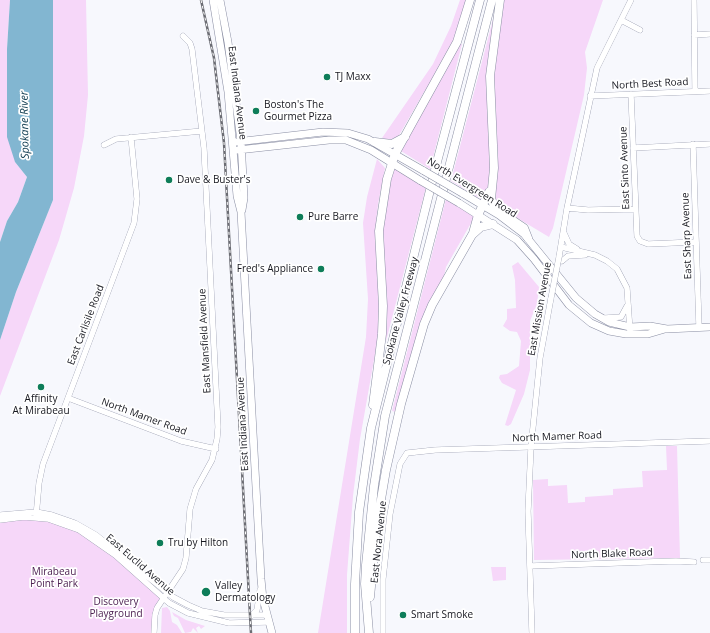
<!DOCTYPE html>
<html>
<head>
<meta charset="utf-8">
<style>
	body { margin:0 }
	canvas { display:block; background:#f7f8fd }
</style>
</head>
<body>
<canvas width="710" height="633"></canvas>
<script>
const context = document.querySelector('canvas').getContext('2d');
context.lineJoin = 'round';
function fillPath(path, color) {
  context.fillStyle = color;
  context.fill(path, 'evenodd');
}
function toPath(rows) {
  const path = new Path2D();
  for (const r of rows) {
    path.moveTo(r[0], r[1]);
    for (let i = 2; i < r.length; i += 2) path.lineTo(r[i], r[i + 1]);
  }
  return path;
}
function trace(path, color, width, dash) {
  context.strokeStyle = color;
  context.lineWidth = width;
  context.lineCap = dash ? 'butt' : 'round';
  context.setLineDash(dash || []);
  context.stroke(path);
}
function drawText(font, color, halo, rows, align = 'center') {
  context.font = font + ' "Open Sans",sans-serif';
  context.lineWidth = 3.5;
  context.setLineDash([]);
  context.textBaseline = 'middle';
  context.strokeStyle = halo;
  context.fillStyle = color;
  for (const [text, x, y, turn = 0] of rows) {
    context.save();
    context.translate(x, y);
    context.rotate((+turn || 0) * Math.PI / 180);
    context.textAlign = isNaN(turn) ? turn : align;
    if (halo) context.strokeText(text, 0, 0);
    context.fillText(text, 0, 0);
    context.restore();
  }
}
fillPath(toPath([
	[0,0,10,0,7,49,15,162,27,177,18,202,7,221,0,242],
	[53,0,86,0,88,95,84,136,74,188,59,240,0,396,0,340,16,292,53,200],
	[460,0,467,0,453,42,432,81,424,92,398,137,388,140,382,138,433,64,451,26],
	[498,0,489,62,491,151,489,183,484,201,451,181],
	[503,0,603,0,585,52,587,68,584,95,553,228,549,237,499,207,495,201,498,154,493,100,493,68],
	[459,44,462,44,430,169,401,151],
	[377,159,385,168,378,204,375,231,379,295,378,337,360,439,353,496,347,575,347,633,318,633,366,337,368,299,363,223,367,197],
	[394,168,426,187,386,341,382,234,386,196],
	[446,199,475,216,446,267,444,276,435,292,396,412,392,411],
	[518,262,539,287,537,304,530,321,530,370,524,394,511,424,508,426,505,425,516,390,502,383,499,378,500,375,507,374,519,366,521,341,517,332,510,331,503,326,507,319,507,309,516,308,515,280,512,266],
	[666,446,677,446,680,558,534,560,533,480,548,479,548,486,567,485,568,503,585,502,585,497,613,495,613,489,643,487,642,471,667,470],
	[48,519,94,539,163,598,160,603,154,633,0,633,0,520],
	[491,567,506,567,506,580,493,581],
	[167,607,170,611,172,622,177,625,182,633,161,633,162,608],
	[172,612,186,620,205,626,201,629,199,626,196,628,198,633,193,628,191,632,185,633,178,618,174,616]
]), '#f6d7f9');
fillPath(toPath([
	[10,0,53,0,53,200,16,292,0,340,0,242,7,221,18,202,27,177,15,162,7,137,7,49]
]), '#82b6d1');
const minor = toPath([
	[694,0,695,91],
	[621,20,640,30],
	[694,35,710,34],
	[631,94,637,236,640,241,648,244,696,242],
	[590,96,710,91],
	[693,144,699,327],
	[104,145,116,139,202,131],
	[633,148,710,144],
	[567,208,588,210,635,209],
	[564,233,569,244,577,249],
	[561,247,595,255,607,261,617,269,627,288,630,331],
	[559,257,567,208,597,68,631,0],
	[562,261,568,256,585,255],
	[605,318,621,317,627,306],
	[68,398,181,441,216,449],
	[0,515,36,512,52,515,75,523,96,535,173,597,188,605,202,611,224,615,267,615],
	[36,517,39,483,43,464,134,223,137,199,131,137],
	[0,520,24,517,48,519,79,530,115,555,169,603,188,613,229,623,269,622],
	[703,560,710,560],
	[530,566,676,561,694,562],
	[251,616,257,610,260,590],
	[154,633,155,615,157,608,183,569,186,558,190,509,196,489,212,460,217,439,218,427,204,148,192,49,190,43,183,36],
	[383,633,383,579,390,514,400,464,407,453,435,450,710,441],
	[532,633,528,511,531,447,540,358,551,298]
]);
const major = toPath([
	[213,0,228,92,237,196,241,212,261,579,263,599,272,633],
	[220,0,228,42,241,141,244,198,242,210],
	[236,142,323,132,348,133,368,139,424,171],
	[238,150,329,140,346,140,371,150,421,181],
	[462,193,499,215,524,234,576,298,595,314,609,322,630,327,650,326,667,329,710,327],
	[459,203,517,240,534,259,569,305,591,323,609,331,626,334,648,334,665,329]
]);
const highway = toPath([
	[500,0,490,76,494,168,491,199,496,209,524,228,528,238],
	[375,142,392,144,405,137],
	[473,233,478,215,489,192],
	[373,405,382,334,383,306,379,231,387,179,395,154,457,42,470,0],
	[370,597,377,523,386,470,401,404,424,324,432,305,472,235,481,227,493,224],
	[355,633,355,584,359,512,371,428,437,162,480,0],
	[369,633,365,584,366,565,374,486,385,416,492,0]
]);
trace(minor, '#8a8ea3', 6);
trace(major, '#8a8ea3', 8);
trace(highway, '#8a8ea3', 9);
trace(minor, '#fff', 5.5);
trace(major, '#fff', 7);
trace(highway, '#fff', 8);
const rail = toPath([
	[201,0,214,58,224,143,251,633]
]);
trace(rail, '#6b6c73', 2.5);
trace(rail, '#fff', 1, [3]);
const minorBridge = toPath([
	[551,298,559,257]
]);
const majorBridge = toPath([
	[424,171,462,193],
	[421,181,459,203]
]);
trace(minorBridge, '#8a8ea3', 6, []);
trace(majorBridge, '#8a8ea3', 8, []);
trace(minorBridge, '#fff', 5.5);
trace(majorBridge, '#fff', 7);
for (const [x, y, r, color] of [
	[327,77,4,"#0e7d59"],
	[256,111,4,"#0e7d59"],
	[169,180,4,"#0e7d59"],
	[300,217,4,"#0e7d59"],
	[321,269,4,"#0e7d59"],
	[41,387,4,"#0e7d59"],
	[160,543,4,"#0e7d59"],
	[206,592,5,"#0e7d59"],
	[403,615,4,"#0e7d59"]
]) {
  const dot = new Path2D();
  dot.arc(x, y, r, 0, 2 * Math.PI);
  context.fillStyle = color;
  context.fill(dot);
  trace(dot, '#fff', 1.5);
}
drawText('10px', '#16171f', '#fff', [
	["TJ Maxx",335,77],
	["Boston's The",264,105],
	["Gourmet Pizza",264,117],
	["Dave & Buster's",177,180],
	["Pure Barre",308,217],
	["Fred's Appliance",313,269,"right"],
	["Affinity",41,399,"center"],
	["At Mirabeau",41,411,"center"],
	["Tru by Hilton",168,543],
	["Valley",215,586],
	["Dermatology",215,598],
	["Smart Smoke",411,615]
], 'left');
drawText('10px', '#16171f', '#fff', [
	["North Best Road",650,84,-3],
	["East Indiana Avenue",237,93,83],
	["East Sinto Avenue",625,168,-92],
	["North Evergreen Road",472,188,32],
	["East Sharp Avenue",687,236,-92],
	["East Mission Avenue",540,309,-80],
	["Spokane Valley Freeway",401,311,-75],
	["East Carlisile Road",86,325,-69],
	["East Mansfield Avenue",205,341,-93],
	["North Mamer Road",144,417,20],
	["East Indiana Avenue",243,424,-93],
	["North Mamer Road",557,437,-2],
	["East Nora Avenue",379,542,-84],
	["North Blake Road",612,554,-2],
	["East Euclid Avenue",140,565,41]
]);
drawText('10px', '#4d2152', '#fff', [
	["Mirabeau",54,572],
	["Point Park",54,584],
	["Discovery",116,602],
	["Playground",116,614]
]);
drawText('italic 11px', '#154054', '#fff', [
	["Spokane River",25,125,-91]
]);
</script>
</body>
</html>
